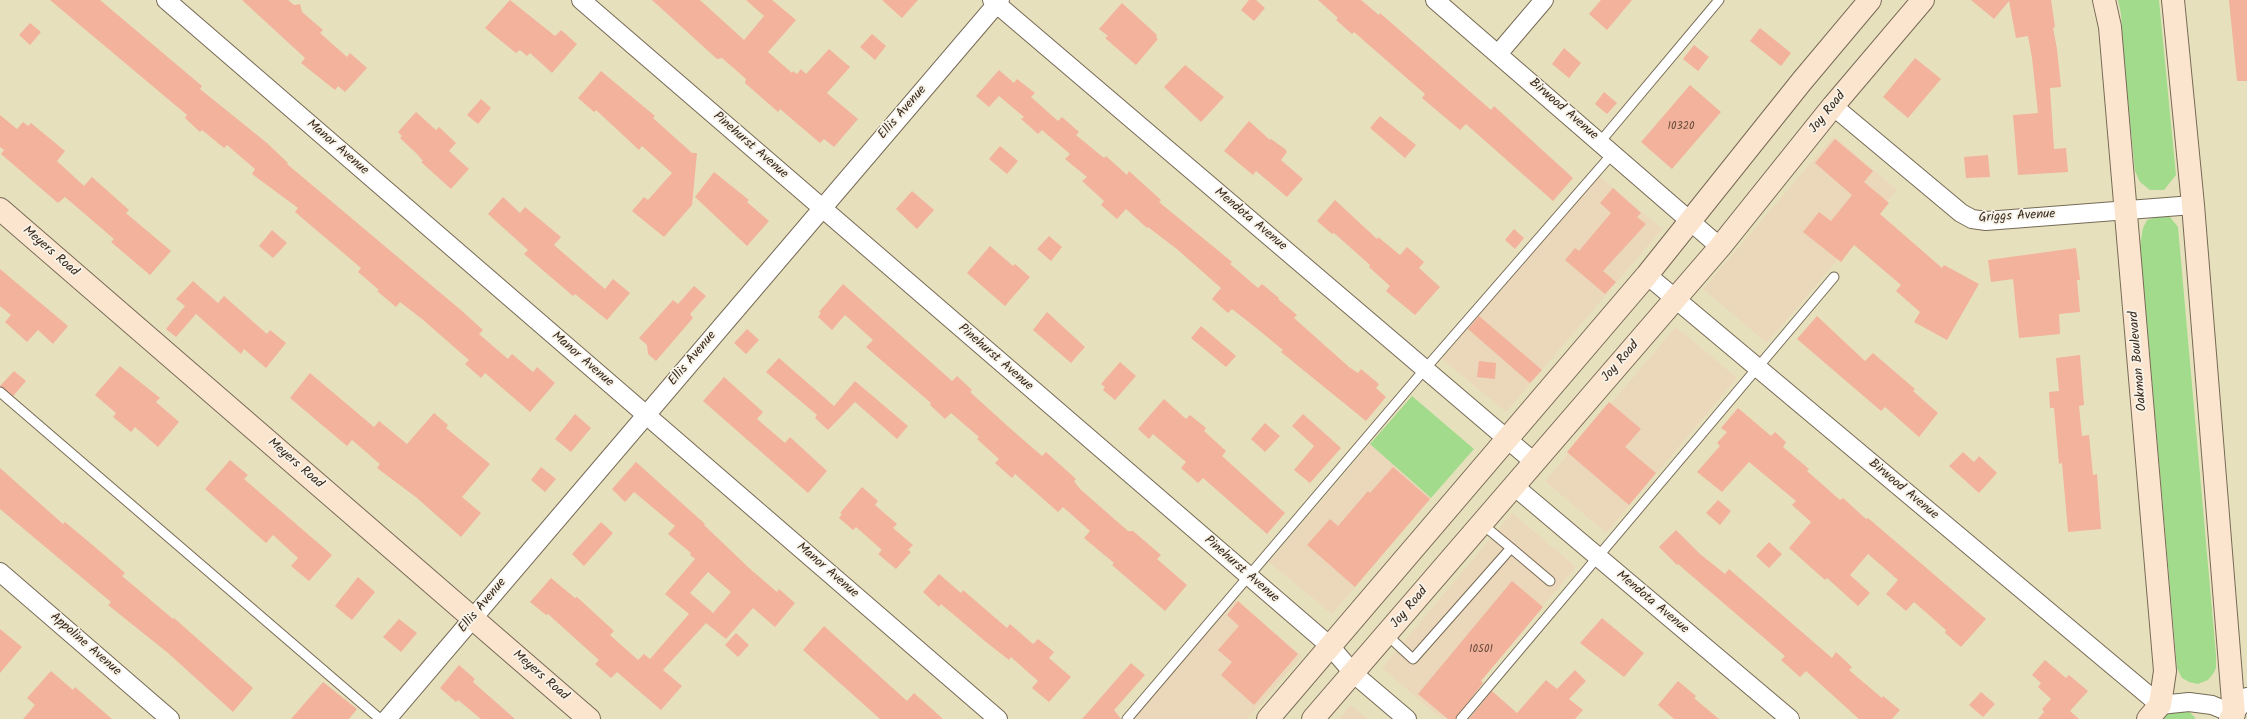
<!DOCTYPE html>
<html>
<head>
<meta charset="utf-8">
<style>
	body { margin:0 }
	canvas { display:block; background:#e7e0bd }
</style>
</head>
<body>
<canvas width="2247" height="719"></canvas>
<script>
const context = document.querySelector('canvas').getContext('2d');
context.lineJoin = 'round';
function fillPath(path, color) {
  context.fillStyle = color;
  context.fill(path, 'evenodd');
}
function toPath(rows) {
  const path = new Path2D();
  for (const r of rows) {
    path.moveTo(r[0], r[1]);
    for (let i = 2; i < r.length; i += 2) path.lineTo(r[i], r[i + 1]);
  }
  return path;
}
function trace(path, color, width, dash) {
  context.strokeStyle = color;
  context.lineWidth = width;
  context.lineCap = dash ? 'butt' : 'round';
  context.setLineDash(dash || []);
  context.stroke(path);
}
function drawText(font, color, halo, rows, align = 'center') {
  context.font = font + ' Kalam,sans-serif';
  context.lineWidth = 3.5;
  context.setLineDash([]);
  context.textBaseline = 'middle';
  context.strokeStyle = halo;
  context.fillStyle = color;
  for (const [text, x, y, turn = 0] of rows) {
    context.save();
    context.translate(x, y);
    context.rotate((+turn || 0) * Math.PI / 180);
    context.textAlign = isNaN(turn) ? turn : align;
    if (halo) context.strokeText(text, 0, 0);
    context.fillText(text, 0, 0);
    context.restore();
  }
}
fillPath(toPath([
	[1834,136,1897,190,1767,343,1703,289],
	[1598,175,1662,229,1506,412,1442,359],
	[1676,327,1737,378,1606,533,1545,481],
	[1370,444,1431,498,1332,614,1269,562],
	[1512,513,1576,567,1446,719,1442,719,1382,668],
	[1236,600,1302,656,1247,719,1134,719],
	[1351,705,1368,719,1339,719]
]), '#ebd8ba');
fillPath(toPath([
	[2118,0,2159,0,2176,175,2164,190,2150,190,2140,182,2135,171,2123,52,2121,14],
	[2158,217,2170,217,2178,227,2216,655,2216,668,2213,674,2208,680,2198,684,2189,682,2182,678,2177,668,2140,245,2143,228,2147,220],
	[1412,396,1474,449,1431,498,1370,444],
	[2171,710,2188,710,2196,719,2160,719]
]), '#a3db8d');
fillPath(toPath([
	[50,0,100,0,202,86,200,89,267,143,288,163,287,164,462,311,483,330,479,334,508,359,512,354,533,372,537,367,555,383,530,412,485,373,481,378,465,364,469,360,422,319,400,302,396,307,377,291,379,290,358,272,361,268,295,212,298,208,252,174,255,169,227,145,224,148,202,130,200,132,185,118,187,115],
	[242,0,288,0,294,5,300,4,302,12,323,30,320,33,347,57,350,53,367,68,345,92,338,86,335,90,301,63,305,58],
	[510,0,555,36,561,30,577,44,552,73,530,53,527,56,520,50,516,53,485,28],
	[652,0,700,0,744,40,764,16,746,0,772,0,796,20,768,52,792,73,793,71,797,74,801,69,806,74,829,49,850,67,827,93,858,119,834,147,824,139,820,143,780,109,778,112,745,83,746,79,722,58,717,59],
	[882,0,918,0,902,18],
	[1249,0,1256,0,1265,8,1254,21,1241,10],
	[1318,0,1361,0,1379,15,1380,13,1491,110,1494,106,1573,178,1553,201,1466,124,1460,130,1422,98,1425,94,1354,32,1352,34,1336,20,1338,18],
	[1601,0,1632,0,1607,30,1589,14],
	[1971,0,2051,0,2055,27,2053,28,2057,49,2061,87,2050,88,2054,149,2066,148,2068,172,2018,175,2013,115,2038,113,2032,58,2028,36,2016,38,2009,1,1994,19],
	[2229,0,2247,0,2247,81,2237,81],
	[1122,3,1157,35,1156,37,1158,39,1136,65,1105,38,1108,36,1099,29],
	[30,23,41,32,30,45,19,35],
	[1760,28,1791,53,1781,66,1750,41],
	[872,34,886,46,875,60,860,47],
	[1694,45,1709,57,1698,71,1683,59],
	[1564,48,1581,63,1569,78,1552,64],
	[1915,58,1941,79,1908,118,1883,97],
	[1185,65,1224,97,1201,122,1164,87],
	[999,70,1014,83,1017,79,1035,93,1031,97,1058,121,1062,117,1079,132,1076,135,1104,158,1106,156,1127,175,1129,171,1161,200,1159,202,1232,262,1230,264,1258,288,1262,284,1279,298,1278,299,1297,315,1294,318,1349,367,1358,373,1361,369,1379,384,1376,388,1386,397,1366,421,1281,352,1283,350,1255,327,1232,309,1228,313,1212,299,1221,288,1178,250,1148,227,1147,228,1126,209,1117,219,1101,205,1104,201,1082,181,1087,177,1065,159,1070,154,1042,130,1038,134,1021,119,1024,117,999,96,989,107,976,96],
	[601,71,655,116,653,118,692,153,697,153,692,205,664,237,632,211,644,197,648,200,672,173,642,146,639,150,596,110,594,112,578,98],
	[1690,85,1721,112,1672,169,1641,142],
	[1604,92,1617,103,1607,114,1595,104],
	[481,99,491,108,478,124,467,115],
	[416,112,436,130,439,127,456,143,449,151,469,169,451,189,421,162,423,161,416,153,400,138,402,136,398,132],
	[0,115,17,129,23,122,28,126,31,123,65,151,57,161,84,186,92,177,129,210,126,213,171,251,150,275,111,242,114,239,65,197,58,203,1,154,4,150,0,147],
	[1380,116,1416,145,1405,158,1370,128],
	[1249,121,1270,140,1271,139,1285,149,1287,152,1281,160,1303,179,1287,197,1256,171,1253,175,1224,151],
	[1835,139,1873,171,1864,182,1889,203,1880,214,1942,268,1944,265,1979,284,1947,340,1914,322,1920,312,1896,291,1901,285,1854,245,1841,262,1803,232,1819,212,1831,221,1852,195,1815,163],
	[1000,146,1018,161,1007,174,989,159],
	[1988,155,1990,177,1966,178,1964,157],
	[714,172,749,200,747,202,769,221,747,246,695,197],
	[1613,188,1641,213,1637,217,1646,224,1603,271,1616,282,1605,294,1565,260,1575,248,1579,251,1611,213,1600,203],
	[912,191,934,210,917,229,896,209],
	[503,197,520,213,525,207,561,237,554,245,605,289,613,279,630,293,607,320,575,294,573,296,524,254,528,250,488,214],
	[1335,200,1377,239,1378,237,1400,255,1407,247,1424,262,1419,268,1440,287,1415,315,1386,291,1390,286,1369,267,1370,265,1334,233,1332,234,1317,221],
	[1514,229,1524,238,1515,249,1505,240],
	[272,230,287,243,273,258,259,246],
	[1049,236,1062,247,1051,261,1037,249],
	[990,246,1013,266,1015,264,1030,277,1005,306,967,273],
	[2076,248,2080,280,2077,280,2080,312,2059,314,2060,334,2019,338,2013,279,1991,282,1988,260],
	[0,269,68,326,53,344,38,330,27,342,5,322,11,315,0,306],
	[193,281,218,303,224,296,267,334,270,330,286,343,266,368,244,349,241,354,196,314,176,337,166,329,185,306,176,299],
	[843,284,952,381,957,376,972,390,970,392,1012,430,1042,456,1046,452,1076,479,1074,481,1080,489,1128,531,1133,531,1161,555,1157,559,1187,585,1165,611,1112,565,1114,563,1084,538,1090,531,1063,507,1058,512,1015,474,1012,478,995,463,999,459,977,439,979,437,951,413,945,419,930,405,931,403,866,347,873,340,845,315,832,330,818,317,821,313,819,312],
	[694,286,706,296,690,314,693,318,656,361,648,354,647,345,639,338,673,300,678,304],
	[1047,312,1085,347,1071,363,1033,330],
	[1479,316,1542,370,1530,383,1468,329],
	[1817,316,1865,361,1873,353,1915,389,1913,391,1938,413,1919,437,1885,407,1881,411,1797,339],
	[1201,326,1236,356,1226,367,1191,338],
	[747,329,759,340,746,354,734,343],
	[2080,355,2084,405,2079,406,2082,436,2089,435,2093,475,2097,474,2101,529,2068,532,2062,463,2059,464,2054,408,2050,408,2049,392,2059,391,2056,358],
	[779,358,834,406,855,381,908,426,897,439,855,402,828,430,815,418,817,415,766,372],
	[1479,361,1496,363,1495,379,1477,377],
	[1120,362,1136,376,1115,400,1103,390,1105,387,1101,384],
	[120,366,160,398,156,402,179,422,158,447,135,427,131,432,113,417,116,413,95,395],
	[14,371,26,381,13,396,0,386],
	[310,373,374,427,379,421,407,444,434,413,448,425,446,428,490,464,462,497,481,513,461,537,417,498,377,468,380,464,352,440,347,446,290,398],
	[724,377,763,412,757,419,785,443,790,437,827,471,808,493,703,401],
	[1164,399,1186,419,1190,415,1206,428,1204,431,1226,451,1222,456,1285,513,1267,534,1203,478,1198,483,1181,468,1186,462,1153,434,1149,439,1138,429],
	[1609,402,1641,429,1625,447,1656,473,1629,505,1567,452],
	[1738,408,1771,436,1775,432,1786,442,1783,447,1809,469,1807,471,1840,500,1843,498,1866,519,1868,518,1986,619,1961,647,1945,633,1946,630,1914,602,1906,611,1886,594,1898,580,1868,554,1850,575,1870,593,1858,606,1827,578,1825,580,1789,548,1811,522,1792,505,1796,501,1749,462,1722,492,1697,472,1720,446,1717,443,1727,432,1721,428],
	[575,414,591,428,571,452,555,439],
	[1303,414,1341,448,1310,483,1294,470,1314,446,1292,426],
	[1265,423,1280,436,1265,452,1251,439],
	[1963,452,1974,462,1979,456,1997,473,1979,493,1949,466],
	[230,460,248,475,244,479,332,555,309,581,291,566,298,558,273,535,266,543,205,489],
	[636,462,705,524,704,525,749,568,777,592,779,589,795,603,775,627,753,608,726,639,706,623,663,670,682,686,661,710,617,672,611,678,595,664,599,660,548,614,546,615,530,602,551,578,575,598,577,597,614,631,610,635,638,660,644,654,650,659,689,614,665,594,695,559,690,555,691,553,668,534,675,526,634,492,625,502,612,489],
	[708,572,731,592,713,613,690,593],
	[541,467,556,479,545,492,531,480],
	[1393,467,1430,499,1355,587,1307,545,1330,519,1338,526,1368,491,1370,493],
	[0,468,63,524,65,522,102,553,125,573,122,576,173,619,174,618,253,688,233,712,168,653,108,605,111,602,0,509],
	[862,487,878,501,875,505,897,524,893,528,913,545,908,550,911,552,896,569,878,554,882,550,856,527,853,530,839,518,842,514,840,513],
	[1718,500,1731,511,1720,525,1706,513],
	[601,522,613,533,584,566,572,554],
	[1676,530,1700,554,1725,574,1729,569,1832,658,1836,652,1852,667,1849,670,1882,698,1883,696,1900,710,1892,719,1859,719,1806,671,1800,677,1781,660,1785,656,1678,564,1677,565,1659,547],
	[1769,542,1782,554,1769,568,1756,556],
	[939,574,961,593,963,590,1007,628,1010,624,1033,644,1038,639,1054,652,1049,658,1071,677,1049,702,1032,688,1038,681,1011,657,1009,660,986,642,941,604,939,607,923,592],
	[358,577,375,592,352,620,335,606],
	[1512,581,1543,607,1481,681,1483,683,1455,719,1448,719,1418,694],
	[1238,601,1298,654,1254,705,1221,675,1232,662,1218,650,1239,626,1227,615],
	[1602,618,1644,653,1624,677,1580,643],
	[399,619,417,633,401,652,383,637],
	[824,626,907,701,914,693,943,719,880,719,803,650],
	[0,629,22,647,0,673],
	[736,633,749,645,738,657,725,645],
	[2045,660,2066,678,2069,675,2088,691,2070,711,2079,719,2038,719,2044,712,2042,709,2051,699,2038,687,2041,683,2032,675],
	[1131,663,1145,675,1114,710,1121,719,1082,719],
	[459,665,475,679,473,682,515,719,481,719,458,700,456,702,440,688],
	[1575,670,1586,681,1569,699,1583,710,1575,719,1469,719,1492,691,1517,713,1546,680,1557,689],
	[51,671,73,690,75,687,112,719,23,719,35,705,27,698],
	[1678,681,1696,696,1694,698,1719,719,1674,719,1658,705],
	[323,682,357,709,349,719,291,719],
	[1981,692,1995,704,1983,717,1969,705]
]), '#f2b29b');
const lane = toPath([
	[1600,142,1719,0],
	[0,392,380,719],
	[1511,548,1550,581],
	[1387,635,1413,659,1511,548,1482,524],
	[1127,719,1425,369,1613,153],
	[1461,719,1834,277]
]);
const street = toPath([
	[166,0,998,719],
	[581,0,1330,646,1354,674,1407,719],
	[992,0,1534,462],
	[1435,0,1720,247],
	[1498,54,1544,0],
	[1833,106,1961,213,1972,219,1986,221,2193,205],
	[1647,275,2160,705,2189,702,2212,705,2234,714,2247,697],
	[1514,486,1790,719],
	[0,572,170,719],
	[387,719,1000,0]
]);
const secondary = toPath([
	[2104,0,2110,27,2165,671,2160,705,2148,719],
	[2173,0,2193,205,2234,714,2230,719],
	[0,209,589,719],
	[1268,719,1647,275,1802,81,1870,0],
	[1313,719,1720,247,1833,106,1923,0]
]);
trace(lane, '#776a56', 11);
trace(street, '#776a56', 20);
trace(secondary, '#776a56', 24);
trace(lane, '#fff', 9);
trace(street, '#fff', 18);
trace(secondary, '#fce5cf', 22);
drawText('11px', '#694c3d', null, [
	["10320",1681,127],
	["10501",1481,650]
]);
drawText('13px', '#3b2a1e', '#f7f3e8', [
	["Birwood Avenue",1563,110,41],
	["Ellis Avenue",903,113,-49],
	["Joy Road",1828,113,-51],
	["Pinehurst Avenue",750,146,41],
	["Manor Avenue",337,148,41],
	["Griggs Avenue",2017,217,-3],
	["Mendota Avenue",1250,220,40],
	["Meyers Road",50,252,41],
	["Pinehurst Avenue",995,358,41],
	["Ellis Avenue",693,359,-50],
	["Manor Avenue",582,360,41],
	["Oakman Boulevard",2139,361,-95],
	["Joy Road",1621,362,-49],
	["Meyers Road",295,464,41],
	["Birwood Avenue",1903,490,40],
	["Pinehurst Avenue",1241,570,41],
	["Manor Avenue",827,571,41],
	["Mendota Avenue",1652,603,40],
	["Ellis Avenue",483,606,-50],
	["Joy Road",1410,608,-50],
	["Appoline Avenue",85,645,41],
	["Meyers Road",540,676,41]
]);
</script>
</body>
</html>
